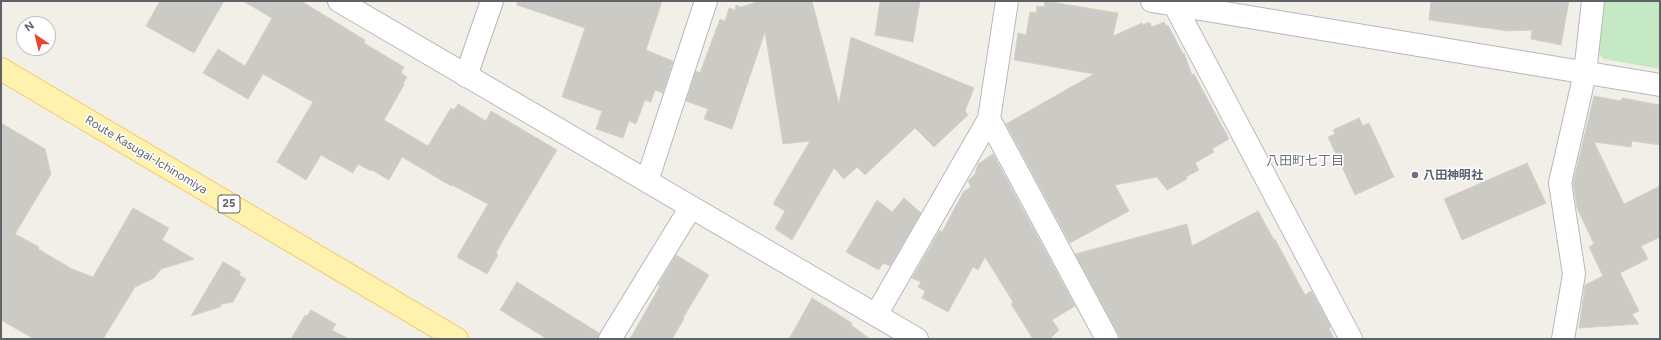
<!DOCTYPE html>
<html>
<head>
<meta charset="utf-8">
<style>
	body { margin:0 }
	#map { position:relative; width:1661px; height:340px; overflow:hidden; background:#f1efe8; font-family:Figtree,sans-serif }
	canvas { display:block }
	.frame { position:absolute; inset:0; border:2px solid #5f6368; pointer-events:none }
	.north { position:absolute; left:16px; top:16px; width:40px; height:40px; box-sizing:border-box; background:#fff; border:1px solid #bfc1c3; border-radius:50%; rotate:325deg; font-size:11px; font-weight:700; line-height:16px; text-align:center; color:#5f6368 }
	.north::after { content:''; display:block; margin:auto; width:14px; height:18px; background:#ea4335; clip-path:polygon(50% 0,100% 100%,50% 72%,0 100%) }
</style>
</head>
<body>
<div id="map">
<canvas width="1661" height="340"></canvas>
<div class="frame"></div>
<div class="north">N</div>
</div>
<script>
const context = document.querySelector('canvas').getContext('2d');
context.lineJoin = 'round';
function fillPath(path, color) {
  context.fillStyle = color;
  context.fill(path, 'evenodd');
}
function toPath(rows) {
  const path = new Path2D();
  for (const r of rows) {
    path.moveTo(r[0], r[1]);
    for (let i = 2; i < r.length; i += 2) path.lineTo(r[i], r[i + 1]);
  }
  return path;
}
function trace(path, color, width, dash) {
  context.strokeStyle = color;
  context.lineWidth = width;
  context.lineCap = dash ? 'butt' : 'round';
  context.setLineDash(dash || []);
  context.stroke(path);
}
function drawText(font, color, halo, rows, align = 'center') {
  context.font = font + ' Figtree,"Noto Sans JP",sans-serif';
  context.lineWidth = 3;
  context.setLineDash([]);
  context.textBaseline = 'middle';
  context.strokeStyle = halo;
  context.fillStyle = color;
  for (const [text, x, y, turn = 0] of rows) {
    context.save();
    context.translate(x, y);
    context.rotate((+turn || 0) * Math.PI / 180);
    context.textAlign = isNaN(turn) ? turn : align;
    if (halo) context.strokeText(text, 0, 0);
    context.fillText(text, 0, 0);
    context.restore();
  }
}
fillPath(toPath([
	[1599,1,1660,1,1660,69,1604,59,1593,49]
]), '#c5e8c5');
const building = toPath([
	[160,1,224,1,194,53,146,26,160,1],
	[243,1,301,1,365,40,364,43,404,67,401,73,407,77,403,84,404,85,384,120,428,146,451,108,454,110,458,104,486,121,491,111,557,150,506,235,496,253,498,255,487,274,457,257,488,204,452,185,451,186,402,157,389,180,372,170,371,171,358,164,353,173,321,155,306,180,277,162,313,102,263,74,248,99,203,73,218,49,245,66,272,18,243,1],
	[517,1,662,1,646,50,673,61,663,93,655,90,651,102,645,100,636,124,629,121,623,138,596,129,602,111,562,97,585,28,517,5,517,1],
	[760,1,812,1,839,104,851,37,974,88,965,111,968,115,934,147,915,128,865,175,857,167,844,179,834,168,792,240,775,229,785,211,773,204,810,141,783,144,765,32,732,129,704,119,708,109,686,101,696,71,700,73,720,19,725,21,729,8,735,10,736,5,741,7,760,1],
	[880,1,920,1,913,42,875,35,880,1],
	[1045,1,1118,13,1113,36,1142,23,1143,25,1149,22,1152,27,1164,22,1166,26,1168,25,1183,54,1184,53,1192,75,1194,74,1229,139,1212,149,1214,152,1195,163,1199,170,1186,177,1187,179,1167,190,1157,177,1115,185,1129,211,1070,243,1006,124,1094,74,1014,60,1018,33,1026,35,1030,12,1036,13,1037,6,1044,7,1045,1],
	[1431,1,1569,1,1561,45,1531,39,1532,30,1508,31,1429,20,1431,1],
	[1594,96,1621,101,1622,98,1660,105,1660,145,1632,141,1631,147,1594,142,1624,204,1660,186,1660,237,1641,246,1648,259,1620,273,1639,311,1632,314,1639,324,1579,328,1585,285,1603,276,1589,247,1594,244,1577,208,1573,183,1594,96],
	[1359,118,1363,126,1369,123,1394,177,1355,195,1328,137,1335,134,1333,130,1359,118],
	[1,123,45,149,51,174,15,234,39,247,38,249,72,269,93,277,133,208,169,228,162,240,194,259,161,269,154,278,135,287,103,339,34,339,1,320,1,123],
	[993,154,1075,306,1052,320,1059,330,1050,339,1033,339,1011,304,1013,302,985,257,978,270,973,267,948,312,922,298,925,291,918,287,921,282,912,278,940,230,942,232,964,191,971,187,968,181,975,174,978,164,993,154],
	[1527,163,1546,203,1462,240,1444,199,1527,163],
	[904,198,921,213,890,266,883,263,879,270,846,252,877,200,892,212,904,198],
	[1258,211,1274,240,1275,239,1305,295,1311,291,1331,327,1329,328,1334,339,1121,339,1075,254,1187,224,1192,246,1258,211],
	[676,255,709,275,683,318,684,319,672,339,630,339,660,286,658,285,676,255],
	[223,262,241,272,239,275,246,279,233,302,222,304,220,307,191,316,223,262],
	[517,282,599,333,598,339,547,339,500,310,517,282],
	[812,298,852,323,851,325,870,339,789,339,812,298],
	[311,310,336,324,332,330,349,339,291,339,305,315,307,316,311,310]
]);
fillPath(building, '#cccac5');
trace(building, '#d6d1c6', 1);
const minor = toPath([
	[339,1,917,339],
	[1152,1,1660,85],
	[1175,1,1174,4,1351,339],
	[466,76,492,1],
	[989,119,1107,339],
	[647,181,706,1],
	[876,315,989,119,1007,1],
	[610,339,691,207],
	[1563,339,1574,274,1560,183,1585,73,1593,1]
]);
const primary = toPath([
	[1,69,457,339]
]);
trace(minor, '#b5b8bc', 24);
trace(primary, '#f2c960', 24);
trace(minor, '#fff', 22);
trace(primary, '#fff2af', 22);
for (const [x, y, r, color] of [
	[1415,175,4,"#6b7280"]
]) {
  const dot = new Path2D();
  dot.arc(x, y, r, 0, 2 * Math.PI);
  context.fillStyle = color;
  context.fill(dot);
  trace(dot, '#fff', 1.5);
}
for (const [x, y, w] of [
	[229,204,22]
]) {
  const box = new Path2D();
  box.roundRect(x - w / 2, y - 9, w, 18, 3);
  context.fillStyle = '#fff';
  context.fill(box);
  trace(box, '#5f6368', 1);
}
drawText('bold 11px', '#5f6368', null, [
	["25",229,204]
]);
drawText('12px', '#5f6368', '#fff', [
	["Route Kasugai-Ichinomiya",146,155,31]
]);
drawText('bold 12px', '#5b616d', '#fff', [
	["八田神明社",1423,175]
], 'left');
drawText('13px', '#70757a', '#fff', [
	["八田町七丁目",1305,161]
]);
</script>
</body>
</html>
